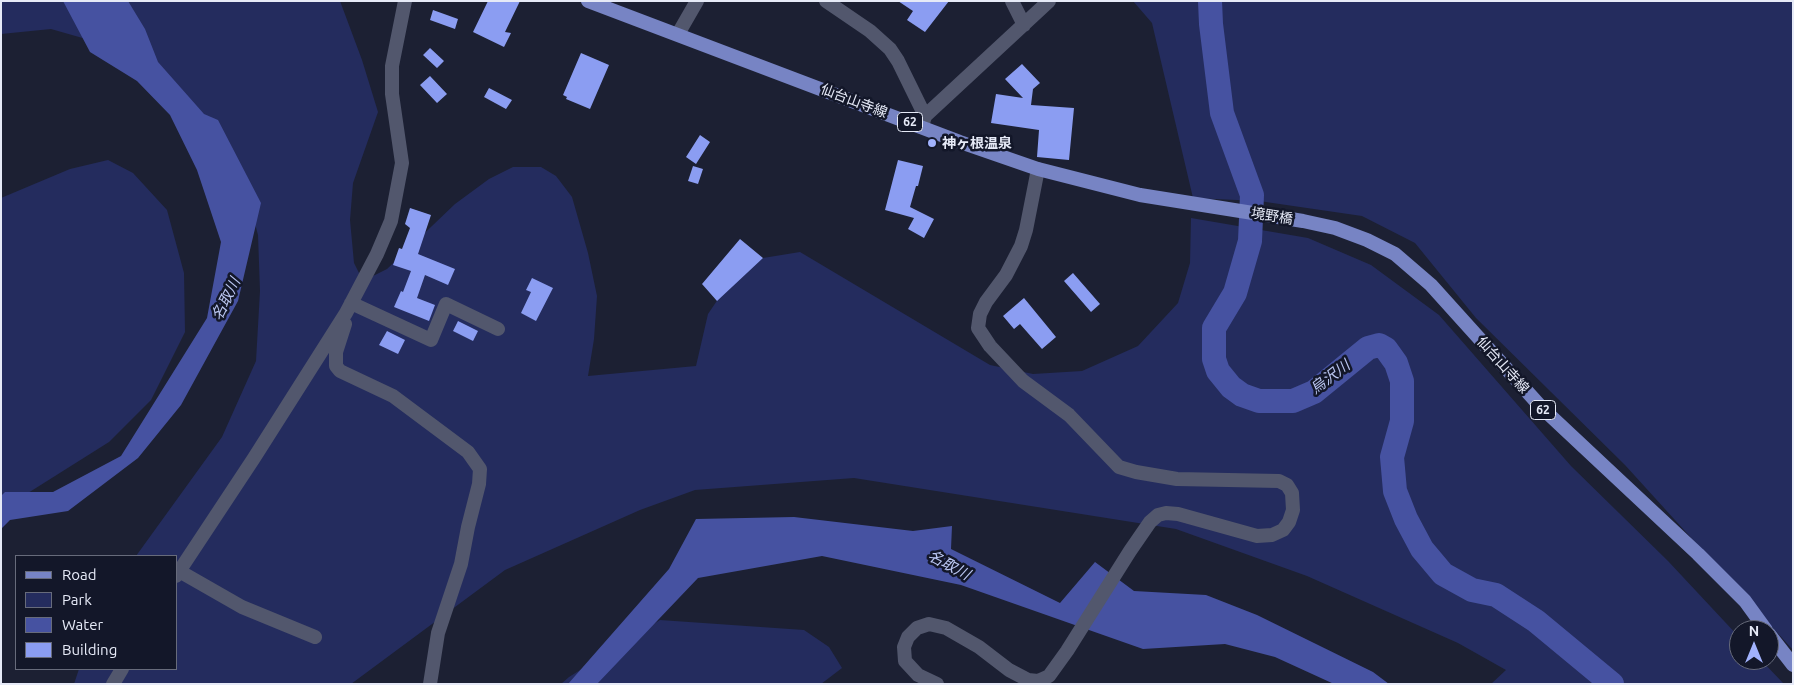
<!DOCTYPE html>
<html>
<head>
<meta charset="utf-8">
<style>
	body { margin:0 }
	#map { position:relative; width:1794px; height:685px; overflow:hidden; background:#1c2033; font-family:Ubuntu,sans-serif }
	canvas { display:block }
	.frame { position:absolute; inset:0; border:2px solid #e6eaf7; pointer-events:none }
	.legend { position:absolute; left:15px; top:555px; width:162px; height:115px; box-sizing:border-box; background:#131729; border:1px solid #676b7b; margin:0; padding:6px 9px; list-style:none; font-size:15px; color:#e6eaf7 }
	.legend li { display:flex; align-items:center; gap:10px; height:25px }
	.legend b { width:25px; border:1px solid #676b7b }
	.north { position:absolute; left:1729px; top:620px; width:50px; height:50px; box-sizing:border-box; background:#131729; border:1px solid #676b7b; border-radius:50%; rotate:0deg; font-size:14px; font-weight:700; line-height:20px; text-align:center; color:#e6eaf7 }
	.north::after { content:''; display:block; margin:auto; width:18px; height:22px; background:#a1b2fd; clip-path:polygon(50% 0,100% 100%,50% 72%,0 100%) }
</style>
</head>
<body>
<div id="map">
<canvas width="1794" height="685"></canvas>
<div class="frame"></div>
<ul class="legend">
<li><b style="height:6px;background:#7784c4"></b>Road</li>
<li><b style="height:14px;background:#242c5e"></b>Park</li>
<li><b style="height:14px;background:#4652a1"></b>Water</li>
<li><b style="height:14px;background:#8b9df2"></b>Building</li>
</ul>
<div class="north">N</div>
</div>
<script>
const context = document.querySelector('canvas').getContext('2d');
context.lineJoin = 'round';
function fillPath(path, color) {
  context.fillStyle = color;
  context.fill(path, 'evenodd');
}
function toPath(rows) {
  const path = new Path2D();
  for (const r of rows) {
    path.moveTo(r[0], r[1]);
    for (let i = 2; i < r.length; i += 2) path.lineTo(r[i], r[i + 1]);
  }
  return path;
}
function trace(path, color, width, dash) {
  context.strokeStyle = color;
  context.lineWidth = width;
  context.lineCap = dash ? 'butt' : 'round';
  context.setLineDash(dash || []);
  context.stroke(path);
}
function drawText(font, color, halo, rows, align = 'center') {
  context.font = font + ' Ubuntu,"Noto Sans JP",sans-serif';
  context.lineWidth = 5;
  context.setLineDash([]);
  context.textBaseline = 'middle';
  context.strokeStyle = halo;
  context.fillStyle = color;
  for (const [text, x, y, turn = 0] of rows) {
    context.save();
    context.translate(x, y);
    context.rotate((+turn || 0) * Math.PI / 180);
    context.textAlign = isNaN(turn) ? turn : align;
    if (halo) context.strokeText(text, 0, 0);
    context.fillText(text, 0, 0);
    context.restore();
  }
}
fillPath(toPath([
	[1,1,340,1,362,60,378,112,353,183,350,220,354,263,363,281,387,269,455,204,489,179,513,167,541,167,556,176,572,197,588,253,597,296,594,339,588,376,696,366,708,314,729,283,763,258,800,252,990,365,1033,374,1082,371,1138,346,1178,303,1190,263,1191,218,1308,238,1371,265,1439,315,1571,466,1668,561,1739,637,1739,660,1761,660,1784,684,1491,684,1506,670,1458,643,1307,576,1176,529,854,478,695,490,640,510,505,570,351,684,74,684,79,669,176,669,176,556,136,556,222,437,256,361,260,291,258,235,246,190,142,55,51,29,1,34],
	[1133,1,1793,1,1793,650,1625,465,1476,318,1415,243,1362,216,1259,201,1193,198,1152,23],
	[108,160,133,173,167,210,184,273,185,332,151,400,109,442,1,510,1,198,70,169],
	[660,620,804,630,829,647,842,668,821,684,561,684,569,677]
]), '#242c5e');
fillPath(toPath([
	[63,1,128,1,145,29,158,62,204,114,218,120,261,203,238,301,181,405,138,458,68,511,10,520,1,529,1,496,5,492,53,492,121,456,207,318,221,242,197,170,170,115,137,81,90,52],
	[794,517,913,531,952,526,951,549,1060,603,1095,562,1134,591,1206,595,1257,615,1373,672,1389,684,1334,684,1275,657,1225,644,1143,649,961,585,822,556,698,578,597,684,568,684,669,569,696,519]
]), '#4652a1');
trace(toPath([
	[1210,1,1211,24,1222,113,1252,195,1250,241,1235,293,1214,328,1214,359,1218,371,1231,387,1242,395,1259,401,1293,401,1314,392,1368,348,1379,345,1386,349,1396,363,1402,381,1402,421,1392,457,1395,491,1406,519,1422,549,1443,574,1472,590,1496,595,1536,621,1612,684]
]), '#4652a1', 24);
fillPath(toPath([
	[488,1,520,1,505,32,511,33,504,47,473,32],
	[898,1,949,1,925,32,907,20,913,11],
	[433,10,458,19,455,29,430,20],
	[430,48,444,61,437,68,423,55],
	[581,53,609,65,590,109,566,99,567,97,563,95],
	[1022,64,1040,83,1033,89,1031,105,1074,108,1069,160,1037,157,1039,130,991,123,996,94,1023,98,1005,79],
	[430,76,447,94,437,103,420,85],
	[489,88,512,100,506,109,484,97],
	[700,135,710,142,696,164,686,157],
	[898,160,923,166,918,186,916,186,910,207,934,219,924,238,908,229,914,218,885,210],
	[693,166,703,169,698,184,688,181],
	[410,208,431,215,418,254,455,269,448,285,425,275,417,298,435,305,429,321,394,307,401,291,403,292,411,271,393,265,399,248,402,249,410,228,405,224],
	[740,239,763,258,717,301,702,284],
	[1073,273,1100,304,1091,312,1064,281],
	[532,278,553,288,536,321,521,313,531,292,526,290],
	[1024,298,1056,337,1042,349,1020,324,1014,329,1003,316],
	[458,321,478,331,473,341,453,331],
	[387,331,405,340,398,354,379,345]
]), '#8b9df2');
trace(toPath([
	[826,1,870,31,890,49,898,61,925,116],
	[1012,1,1024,25],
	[678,34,697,1],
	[922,127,925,116,1049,1],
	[351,303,431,340,446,304,498,329],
	[345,324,336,352,336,366,340,371,393,396,468,452,480,469,479,484,468,527,461,564,438,633,430,684],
	[179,571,242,607,315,637],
	[176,576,254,458,346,313,377,254,391,221,402,163,392,94,392,66,405,1],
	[113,684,122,669],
	[937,684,918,675,905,661,904,647,908,637,917,628,929,624,946,628,979,647,1009,670,1028,680,1038,681,1049,676,1067,651,1130,551,1150,522,1158,515,1166,513,1178,514,1257,536,1272,535,1283,530,1289,522,1293,510,1292,493,1287,485,1279,481,1177,479,1136,472,1119,467,1069,415,1023,381,990,346,978,328,980,314,986,302,1006,275,1021,246,1026,230,1038,169]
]), '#52576d', 14);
trace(toPath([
	[588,1,960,142,1038,169,1140,195,1303,221,1335,228,1367,240,1395,254,1431,285,1541,407,1698,554,1745,601,1766,630],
	[1769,634,1793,665]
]), '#7784c4', 14);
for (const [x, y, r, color] of [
	[932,143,5,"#a1b2fd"]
]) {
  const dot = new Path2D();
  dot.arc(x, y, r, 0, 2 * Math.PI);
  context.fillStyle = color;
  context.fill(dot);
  trace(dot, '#131729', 2);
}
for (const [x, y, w] of [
	[910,122,25],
	[1543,410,25]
]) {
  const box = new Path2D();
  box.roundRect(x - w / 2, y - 9.5, w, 19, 4);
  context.fillStyle = '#131729';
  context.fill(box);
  trace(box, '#e6eaf7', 1);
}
drawText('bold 12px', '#e6eaf7', null, [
	["62",910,122],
	["62",1543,410]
]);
drawText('14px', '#e6eaf7', '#131729', [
	["仙台山寺線",854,101,21],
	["境野橋",1272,216,9],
	["仙台山寺線",1503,365,48]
]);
drawText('bold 14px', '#e6eaf7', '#131729', [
	["神ヶ根温泉",942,143]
], 'left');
drawText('italic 15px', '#bac6f1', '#131729', [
	["名取川",226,299,-64],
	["烏沢川",1330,377,-37],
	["名取川",949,565,28]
]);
</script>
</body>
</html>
